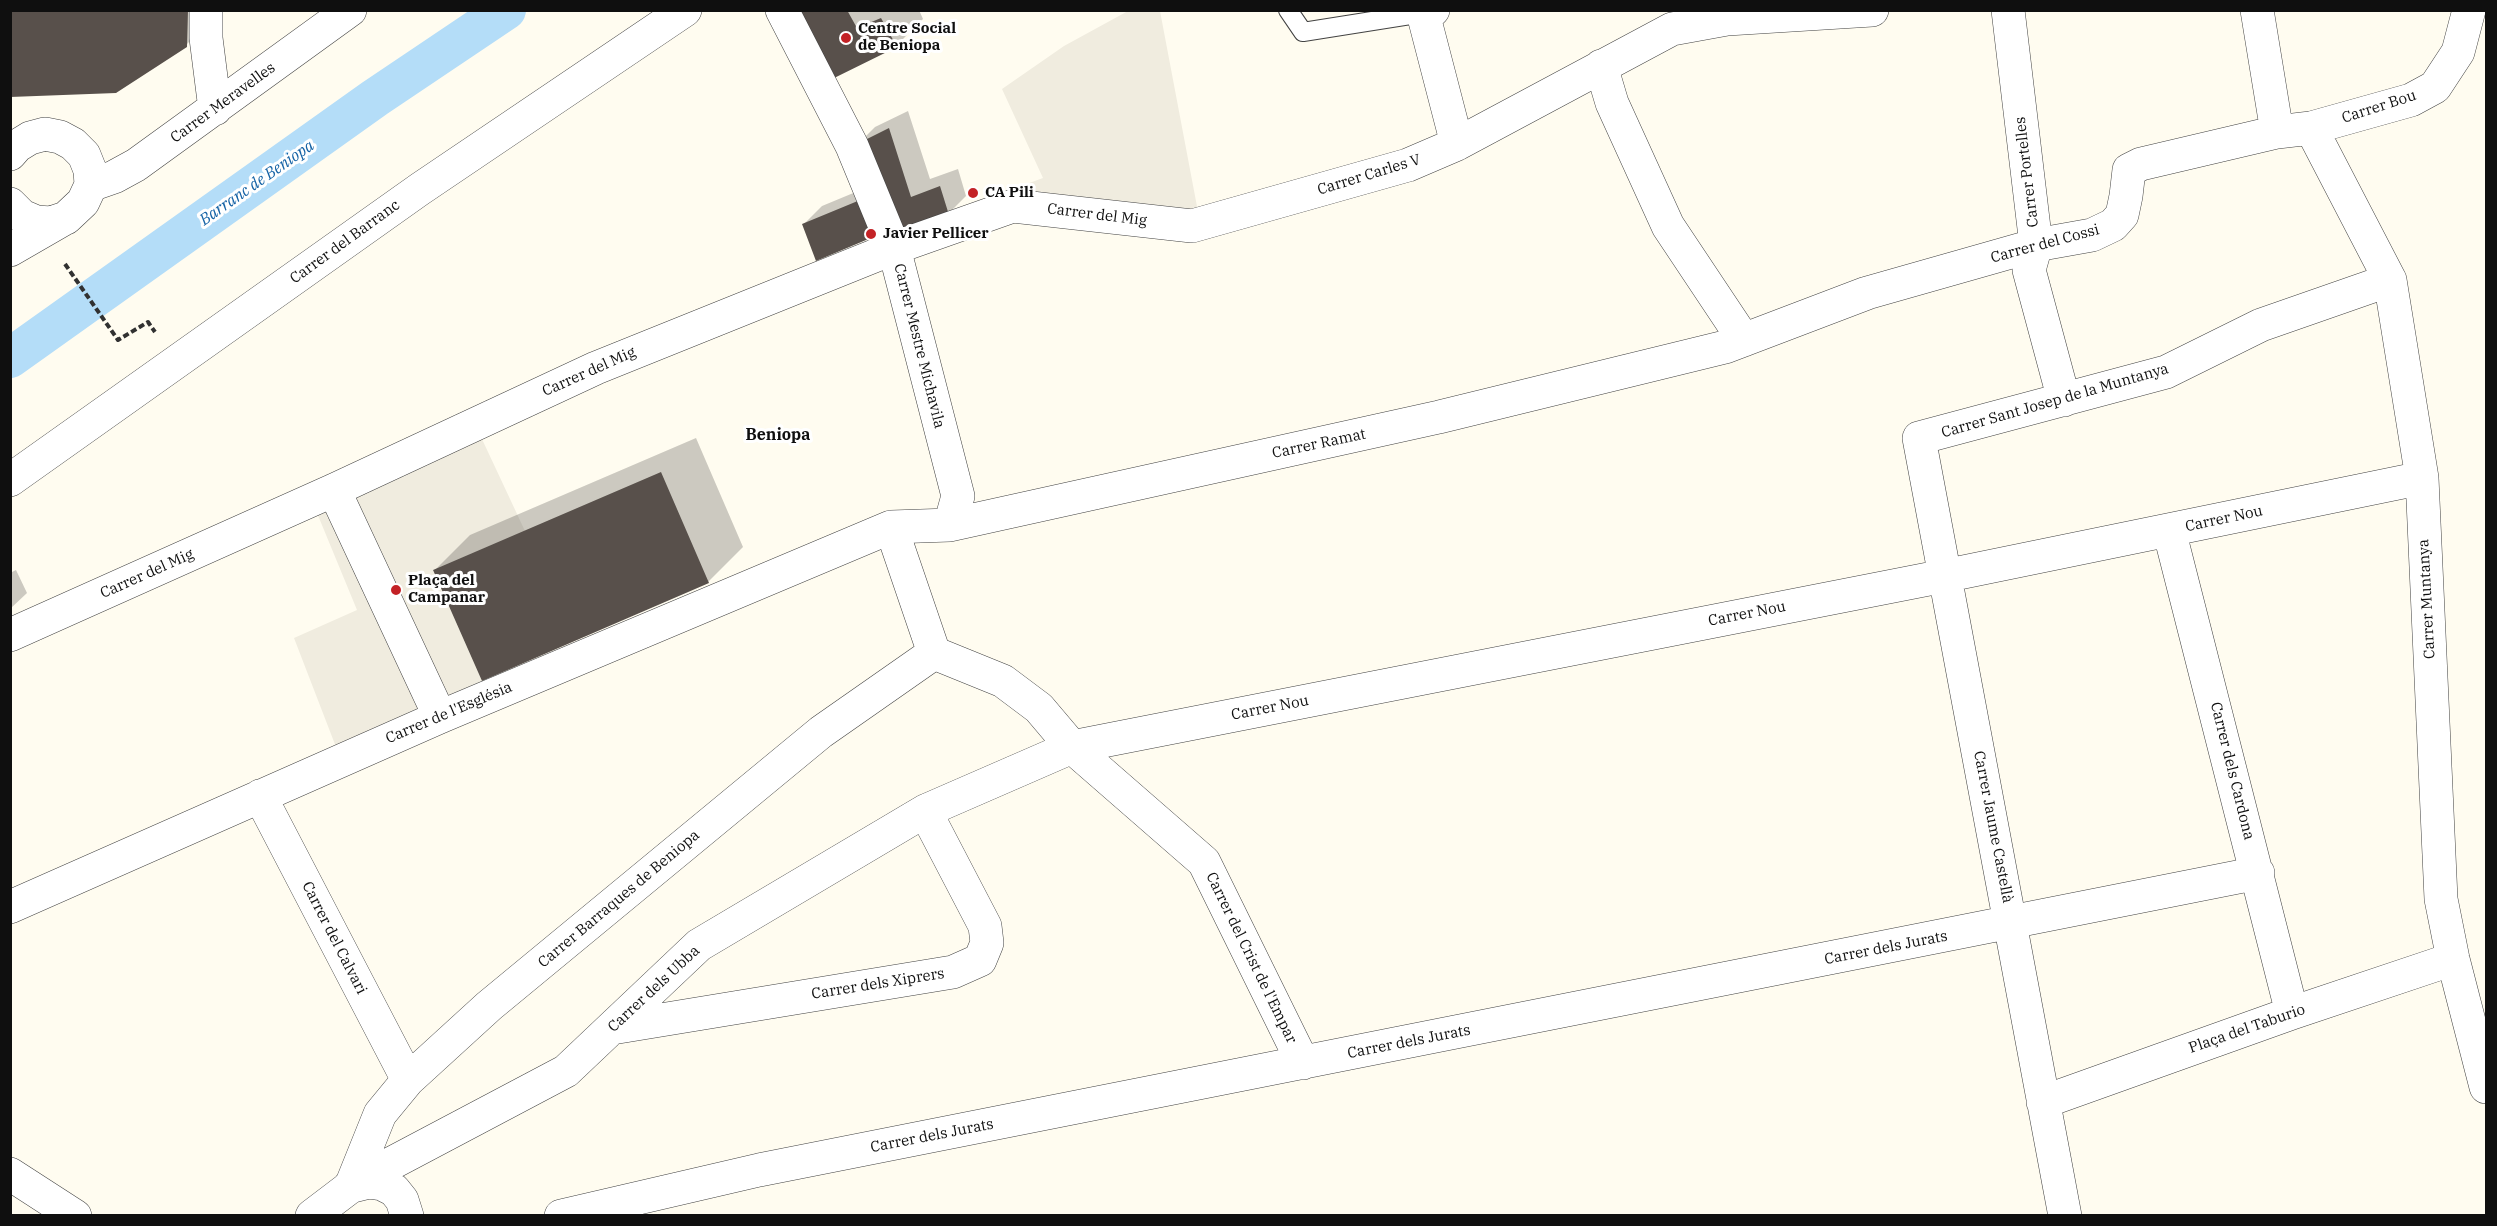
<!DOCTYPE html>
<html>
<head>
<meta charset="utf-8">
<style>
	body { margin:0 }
	#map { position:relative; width:2497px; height:1226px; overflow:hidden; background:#fffcf0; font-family:"IBM Plex Serif",serif }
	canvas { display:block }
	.frame { position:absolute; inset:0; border:12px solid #0f0f0f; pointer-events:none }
</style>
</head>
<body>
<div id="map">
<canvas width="2497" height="1226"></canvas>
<div class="frame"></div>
</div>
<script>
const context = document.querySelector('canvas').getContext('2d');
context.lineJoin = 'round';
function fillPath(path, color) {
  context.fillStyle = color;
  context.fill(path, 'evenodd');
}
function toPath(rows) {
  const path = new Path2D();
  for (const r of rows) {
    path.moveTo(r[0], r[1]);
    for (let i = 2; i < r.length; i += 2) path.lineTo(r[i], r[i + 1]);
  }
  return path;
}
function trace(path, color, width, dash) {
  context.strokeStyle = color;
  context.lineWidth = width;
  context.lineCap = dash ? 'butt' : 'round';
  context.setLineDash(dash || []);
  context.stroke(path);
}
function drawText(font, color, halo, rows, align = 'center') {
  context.font = font + ' "IBM Plex Serif",serif';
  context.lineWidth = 6;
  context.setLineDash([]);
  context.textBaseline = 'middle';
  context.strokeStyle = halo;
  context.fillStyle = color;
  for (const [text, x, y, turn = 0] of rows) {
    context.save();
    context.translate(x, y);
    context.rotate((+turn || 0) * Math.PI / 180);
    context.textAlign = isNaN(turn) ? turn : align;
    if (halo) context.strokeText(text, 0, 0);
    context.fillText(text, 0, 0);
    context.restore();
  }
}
fillPath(toPath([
	[1128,11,1160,11,1199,217,1042,202,1010,190,1043,178,1002,89,1064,46],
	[481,437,525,531,433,570,482,681,336,747,294,638,357,610,317,513]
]), '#f0ecdf');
fillPath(toPath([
	[10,10,214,10,213,18,186,45],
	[789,10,919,10,923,19,896,46],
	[908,111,930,179,958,169,966,196,948,214,804,224,822,206,875,184,857,145,875,127],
	[696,438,743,547,708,582,435,570,470,535],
	[10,569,12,572,16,570,27,593,10,609]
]), '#0003');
trace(toPath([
	[10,358,375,98,506,10]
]), '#b4ddf8', 40);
fillPath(toPath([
	[10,10,188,10,187,47,116,93,10,97],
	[787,10,847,10,857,28,881,18,897,47,824,83],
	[889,128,911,197,940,186,949,215,897,233,855,145],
	[865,198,878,235,816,261,802,224],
	[661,472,709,583,482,681,433,570]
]), '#58504b');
const lane = toPath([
	[1288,10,1303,32,1423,13]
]);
const street = toPath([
	[206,10,206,38,215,109],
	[782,10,852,146,894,248,958,496,950,525],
	[1433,10,1423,13,1457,144],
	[2008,10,2036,245,2029,270,2064,400],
	[2257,10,2277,132],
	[1601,66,1612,103,1668,226,1744,340],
	[2311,128,2390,280,2422,478,2441,899,2453,959,2486,1087],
	[10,154,17,146,30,138,45,134,60,137,73,144,84,155,90,170,91,185,83,202,66,218,51,223,36,222,22,216,10,204],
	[91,185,114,177,136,165,350,10],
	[10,250,62,220],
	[10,480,420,189,685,10],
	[334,490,440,717],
	[891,527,934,653,1003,681,1039,708,1072,747,1204,862,1303,1063],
	[2169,530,2292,1013],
	[10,635,334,490,596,368,894,248,1013,206,1192,226,1408,165,1457,144,1672,29,1727,19,1872,10],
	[260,796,408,1080],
	[10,907,440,717,891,527,950,525,1439,417,1725,347,1867,293,2036,245,2092,235,2113,225,2122,215,2126,196,2129,170,2141,164,2277,132,2311,128,2411,100,2435,87,2458,52,2469,10],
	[612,1028,953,972,980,960,987,943,985,926,925,811],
	[2043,1102,2292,1013,2453,959],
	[10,1174,75,1216],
	[351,1186,380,1114,408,1080,489,1006,821,732,934,653],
	[349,1187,369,1182,382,1184,394,1190,402,1200,407,1216],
	[312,1216,358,1181,566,1071,699,945,925,811,1072,747,1944,576,2422,478],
	[561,1216,759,1170,2258,873],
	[2065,1216,1919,438,2166,372,2261,325,2390,280]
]);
trace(lane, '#424242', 20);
trace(street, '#424242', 34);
trace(toPath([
	[65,264,118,340,148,322,155,332]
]), '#313131', 4, [6, 3]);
trace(lane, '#fff', 18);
trace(street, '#fff', 33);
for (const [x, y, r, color] of [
	[846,38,6,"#c32226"],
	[973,193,6,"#c32226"],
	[871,234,6,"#c32226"],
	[396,590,6,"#c32226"]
]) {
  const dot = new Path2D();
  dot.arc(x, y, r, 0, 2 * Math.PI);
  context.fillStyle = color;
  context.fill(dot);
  trace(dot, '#fff', 2);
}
drawText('bold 15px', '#0f0f0f', '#fff', [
	["Centre Social",858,29],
	["de Beniopa",858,46],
	["CA Pili",985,193],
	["Javier Pellicer",883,234],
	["Plaça del",408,581],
	["Campanar",408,598]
], 'left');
drawText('15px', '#0f0f0f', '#fff', [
	["Carrer Meravelles",223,103,-36],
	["Carrer Bou",2379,107,-18],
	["Carrer Portelles",2027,172,-97],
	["Carrer Carles V",1369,175,-17],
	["Carrer del Mig",1097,215,7],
	["Carrer del Barranc",345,242,-36],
	["Carrer del Cossi",2045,244,-15],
	["Carrer Mestre Michavila",919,346,76],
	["Carrer del Mig",589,372,-24],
	["Carrer Sant Josep de la Muntanya",2055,401,-16],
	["Carrer Ramat",1319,444,-12],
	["Carrer Nou",2224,519,-12],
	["Carrer del Mig",147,574,-24],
	["Carrer Muntanya",2427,599,-93],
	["Carrer Nou",1747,614,-11],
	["Carrer Nou",1270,708,-11],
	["Carrer de l'Església",449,713,-23],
	["Carrer dels Cardona",2232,771,76],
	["Carrer Jaume Castellà",1993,827,79],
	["Carrer Barraques de Beniopa",619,899,-40],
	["Carrer del Calvari",334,938,63],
	["Carrer dels Jurats",1886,948,-11],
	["Carrer del Crist de l'Empar",1251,958,64],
	["Carrer dels Xiprers",878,984,-9],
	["Carrer dels Ubba",654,989,-43],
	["Plaça del Taburio",2247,1029,-19],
	["Carrer dels Jurats",1409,1042,-11],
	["Carrer dels Jurats",932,1136,-11]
]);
drawText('italic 16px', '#1462a5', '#fff', [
	["Barranc de Beniopa",257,183,-35]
]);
drawText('bold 16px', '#0f0f0f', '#fff', [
	["Beniopa",778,435]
]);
</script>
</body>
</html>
